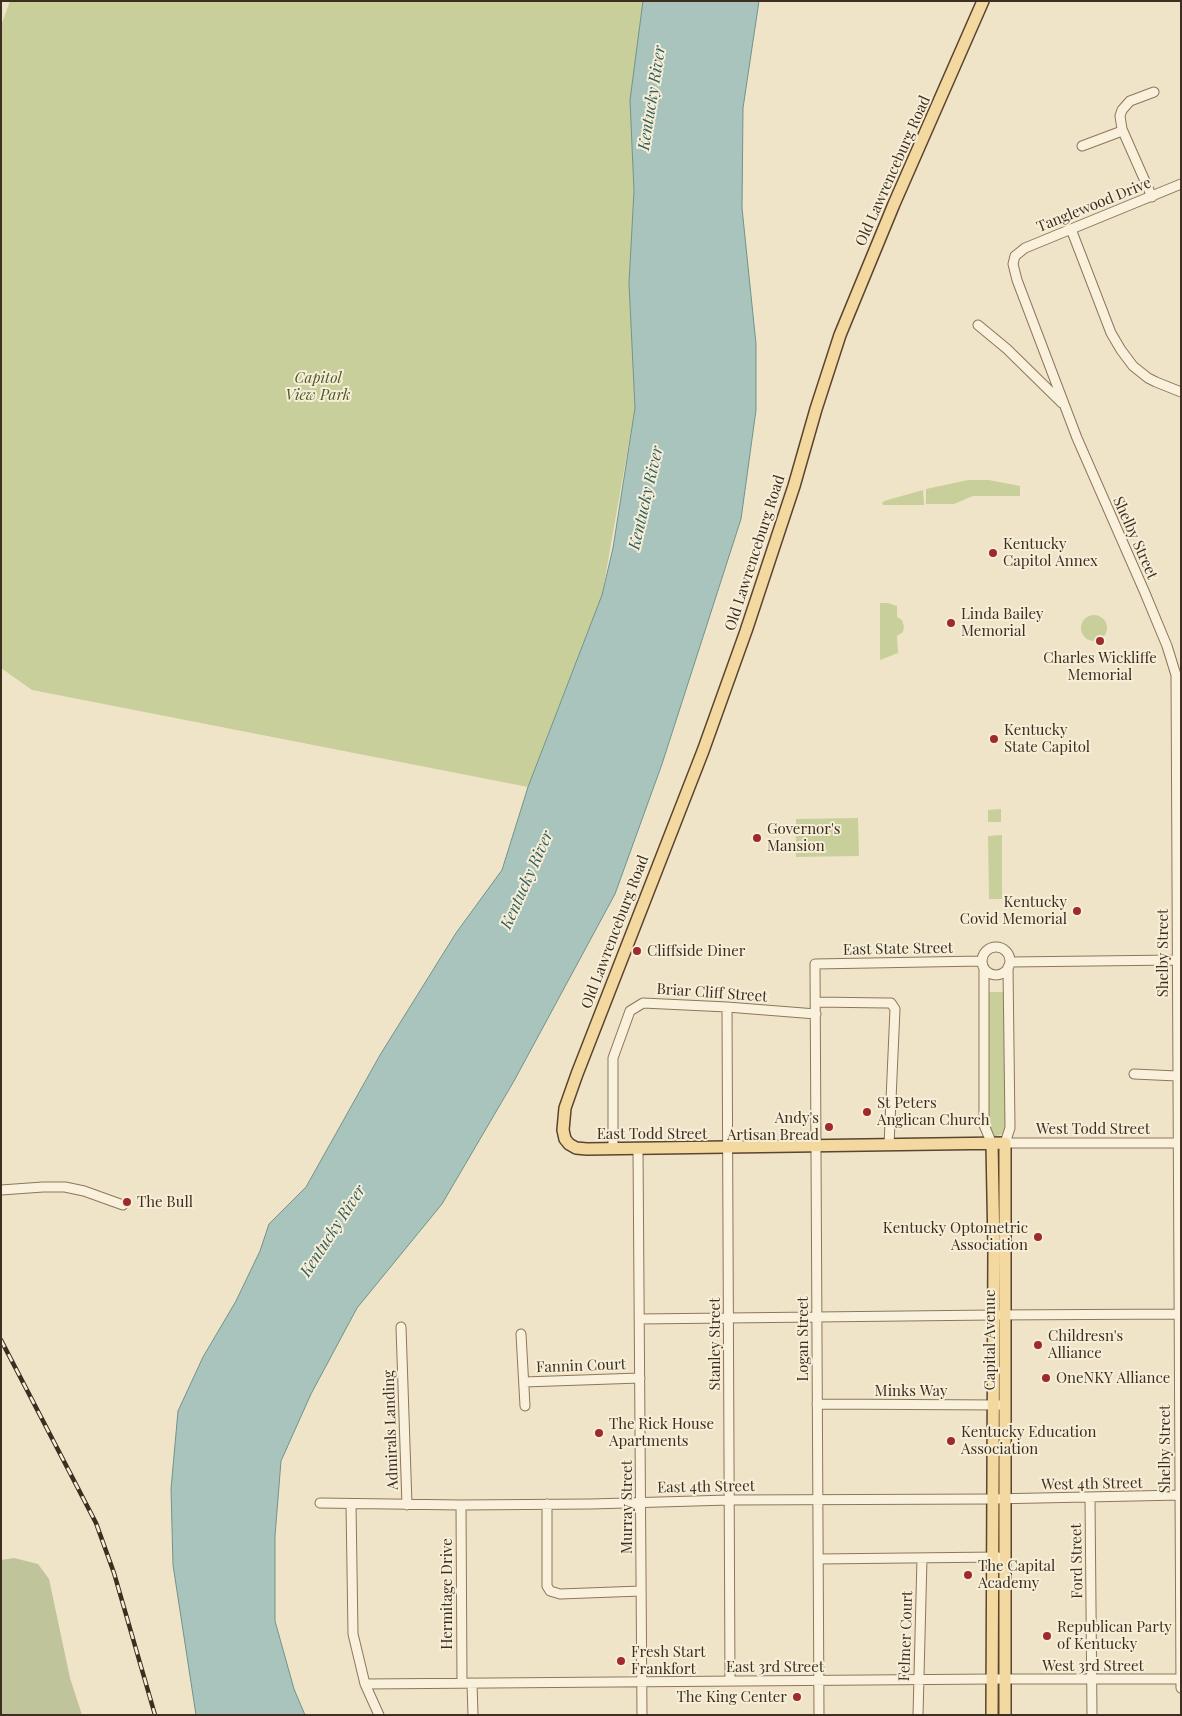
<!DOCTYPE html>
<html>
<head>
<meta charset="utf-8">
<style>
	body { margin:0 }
	#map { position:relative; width:1182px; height:1716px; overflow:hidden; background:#f0e4c8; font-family:"Playfair Display",serif }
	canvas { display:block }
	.frame { position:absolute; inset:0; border:2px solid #3d2e20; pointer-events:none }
</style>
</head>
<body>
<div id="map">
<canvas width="1182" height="1716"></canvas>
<div class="frame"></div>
</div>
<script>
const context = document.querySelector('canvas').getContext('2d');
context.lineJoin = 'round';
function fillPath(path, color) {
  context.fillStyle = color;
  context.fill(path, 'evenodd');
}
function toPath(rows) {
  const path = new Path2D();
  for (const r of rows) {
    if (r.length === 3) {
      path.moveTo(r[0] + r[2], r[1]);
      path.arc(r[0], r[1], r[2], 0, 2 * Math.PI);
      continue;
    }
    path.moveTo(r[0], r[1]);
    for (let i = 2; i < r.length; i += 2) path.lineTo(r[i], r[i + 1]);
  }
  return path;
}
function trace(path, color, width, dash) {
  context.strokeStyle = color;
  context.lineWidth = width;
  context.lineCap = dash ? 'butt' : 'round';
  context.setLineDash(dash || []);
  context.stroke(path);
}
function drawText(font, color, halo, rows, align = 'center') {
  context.font = font + ' "Playfair Display",serif';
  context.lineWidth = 4;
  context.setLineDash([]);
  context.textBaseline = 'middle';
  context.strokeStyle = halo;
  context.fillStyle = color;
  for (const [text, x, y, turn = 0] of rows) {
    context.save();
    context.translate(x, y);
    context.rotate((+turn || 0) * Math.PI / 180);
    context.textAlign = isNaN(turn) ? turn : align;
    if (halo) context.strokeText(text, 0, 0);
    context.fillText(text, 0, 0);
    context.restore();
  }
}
fillPath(toPath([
	[10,1,643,1,630,100,634,191,629,283,635,408,602,595,528,787,32,690,1,668,1,26],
	[968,480,989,480,1020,486,1020,496,973,496,954,504,926,504,926,489],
	[923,490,924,505,883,505,882,503,884,501],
	[880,603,888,603,897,606,897,617,902,620,904,626,903,632,897,636,898,653,880,660],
	[1094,628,13],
	[1001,809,1001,822,988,822,988,810],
	[858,818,859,856,796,857,796,819],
	[1002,835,1002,899,989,899,988,836],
	[986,992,1005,992,1007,1127,1003,1134,997,1136,993,1136,988,1131]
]), '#c9cf9b');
fillPath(toPath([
	[14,1558,38,1564,49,1579,70,1678,82,1715,1,1715,1,1560]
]), '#bfc49a');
const water = toPath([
	[643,1,759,1,743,108,742,208,756,344,756,410,741,519,662,764,615,894,514,1081,442,1204,357,1308,311,1394,281,1461,275,1536,275,1621,294,1689,305,1715,196,1715,173,1565,171,1489,178,1411,203,1357,236,1301,260,1251,269,1224,306,1187,380,1055,456,933,502,870,528,787,602,595,613,548,635,408,629,283,634,191,630,100,643,1]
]);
fillPath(water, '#a9c4bc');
trace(water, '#6f938a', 1);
const minor = toPath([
	[1082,146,1122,131],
	[1181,184,1025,248,1015,256,1013,264,1017,280,1077,438,1145,593,1167,646,1176,675,1181,1688],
	[1152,197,1122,129,1120,116,1122,110,1130,101,1154,92],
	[1071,229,1111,333,1121,350,1133,366,1148,378,1156,382,1181,392],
	[978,325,1007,349,1062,403],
	[996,961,14],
	[1010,962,1176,960],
	[1008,967,1010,1128,1005,1143,1181,1143],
	[984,968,984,1125,992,1144],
	[816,1002,886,1003,891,1003,895,1009,889,1145],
	[727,1007,730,1681],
	[1134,1074,1177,1076],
	[613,1149,613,1058,630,1011,643,1003,727,1007,816,1014],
	[638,1149,642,1715],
	[1,1190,43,1187,65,1187,84,1191,123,1205],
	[639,1319,993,1315,1181,1314],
	[401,1327,407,1505],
	[521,1334,525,1406],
	[524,1382,640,1378],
	[817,1404,1000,1405],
	[1090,1498,1092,1715],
	[320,1503,461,1505,591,1504,729,1500,992,1499,1181,1495],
	[351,1504,353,1634,365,1684,379,1715],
	[547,1504,547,1586,550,1591,560,1594,641,1591],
	[461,1505,462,1683],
	[818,1559,998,1557],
	[472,1683,473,1715],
	[365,1684,992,1679,1181,1679],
	[819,1715,815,964,982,961],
	[918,1715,922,1558]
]);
const major = toPath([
	[983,1,894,204,840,335,816,409,794,486,746,631,703,751,577,1074,565,1108,563,1130,565,1139,569,1144,576,1148,587,1149,1005,1143,1005,1715],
	[992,1144,994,1248,992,1715]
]);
trace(minor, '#8d765c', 11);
trace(major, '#5b4430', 14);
trace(minor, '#faf1dc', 9);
trace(major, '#f3d9a0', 11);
const rail = toPath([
	[1,1340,96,1523,114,1573,155,1715]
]);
trace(rail, '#3d2e20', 4.5);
trace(rail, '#f7eed8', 2.5, [8]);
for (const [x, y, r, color] of [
	[993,553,5,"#9e2a2b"],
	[951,623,5,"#9e2a2b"],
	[1100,641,5,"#9e2a2b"],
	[994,739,5,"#9e2a2b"],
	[757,838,5,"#9e2a2b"],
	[1077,911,5,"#9e2a2b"],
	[637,951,5,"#9e2a2b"],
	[867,1112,5,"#9e2a2b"],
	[829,1127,5,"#9e2a2b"],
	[127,1202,5,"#9e2a2b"],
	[1038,1237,5,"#9e2a2b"],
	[1038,1345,5,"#9e2a2b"],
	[1046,1378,5,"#9e2a2b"],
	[599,1433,5,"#9e2a2b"],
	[951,1441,5,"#9e2a2b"],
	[968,1575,5,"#9e2a2b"],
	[1047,1636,5,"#9e2a2b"],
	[621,1661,5,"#9e2a2b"],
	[797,1697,5,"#9e2a2b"]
]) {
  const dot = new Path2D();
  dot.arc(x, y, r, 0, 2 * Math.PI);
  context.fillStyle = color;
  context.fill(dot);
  trace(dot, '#f7eed8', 2);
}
drawText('15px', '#3d2e20', '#f7eed8', [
	["Old Lawrenceburg Road",893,171,-66],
	["Tanglewood Drive",1094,205,-22],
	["Shelby Street",1135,538,66],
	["Old Lawrenceburg Road",755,553,-72],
	["Old Lawrenceburg Road",615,932,-69],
	["East State Street",898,949,-1],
	["Shelby Street",1163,953,-90],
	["Briar Cliff Street",712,993,4],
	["West Todd Street",1093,1129],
	["East Todd Street",652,1134],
	["Logan Street",803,1339,-90],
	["Capital Avenue",990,1340,-90],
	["Stanley Street",715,1344,-90],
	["Fannin Court",581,1366,-2],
	["Minks Way",911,1391],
	["Admirals Landing",391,1430,-92],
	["Shelby Street",1165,1449,-90],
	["West 4th Street",1092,1484,-1],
	["East 4th Street",706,1487,-1],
	["Murray Street",627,1507,-90],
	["Ford Street",1077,1561,-91],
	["Hermitage Drive",447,1594,-90],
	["Felmer Court",906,1636,-88],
	["West 3rd Street",1093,1666],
	["East 3rd Street",775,1667]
]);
drawText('italic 15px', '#4d5a26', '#f7eed8', [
	["Capitol",318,378],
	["View Park",318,395]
]);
drawText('15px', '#3d2e20', '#f7eed8', [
	["Kentucky",1003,544],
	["Capitol Annex",1003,561],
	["Linda Bailey",961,614],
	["Memorial",961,631],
	["Charles Wickliffe",1100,658,"center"],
	["Memorial",1100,675,"center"],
	["Kentucky",1004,730],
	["State Capitol",1004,747],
	["Governor's",767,829],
	["Mansion",767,846],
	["Kentucky",1067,902,"right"],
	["Covid Memorial",1067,919,"right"],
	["Cliffside Diner",647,951],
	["St Peters",877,1103],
	["Anglican Church",877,1120],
	["Andy's",819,1118,"right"],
	["Artisan Bread",819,1135,"right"],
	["The Bull",137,1202],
	["Kentucky Optometric",1028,1228,"right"],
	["Association",1028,1245,"right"],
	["Childresn's",1048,1336],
	["Alliance",1048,1353],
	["OneNKY Alliance",1056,1378],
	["The Rick House",609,1424],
	["Apartments",609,1441],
	["Kentucky Education",961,1432],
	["Association",961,1449],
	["The Capital",978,1566],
	["Academy",978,1583],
	["Republican Party",1057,1627],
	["of Kentucky",1057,1644],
	["Fresh Start",631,1652],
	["Frankfort",631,1669],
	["The King Center",787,1697,"right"]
], 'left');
drawText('italic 16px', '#2f5d5a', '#f7eed8', [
	["Kentucky River",652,98,-81],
	["Kentucky River",646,498,-77],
	["Kentucky River",527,880,-66],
	["Kentucky River",333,1231,-57]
]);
</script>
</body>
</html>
